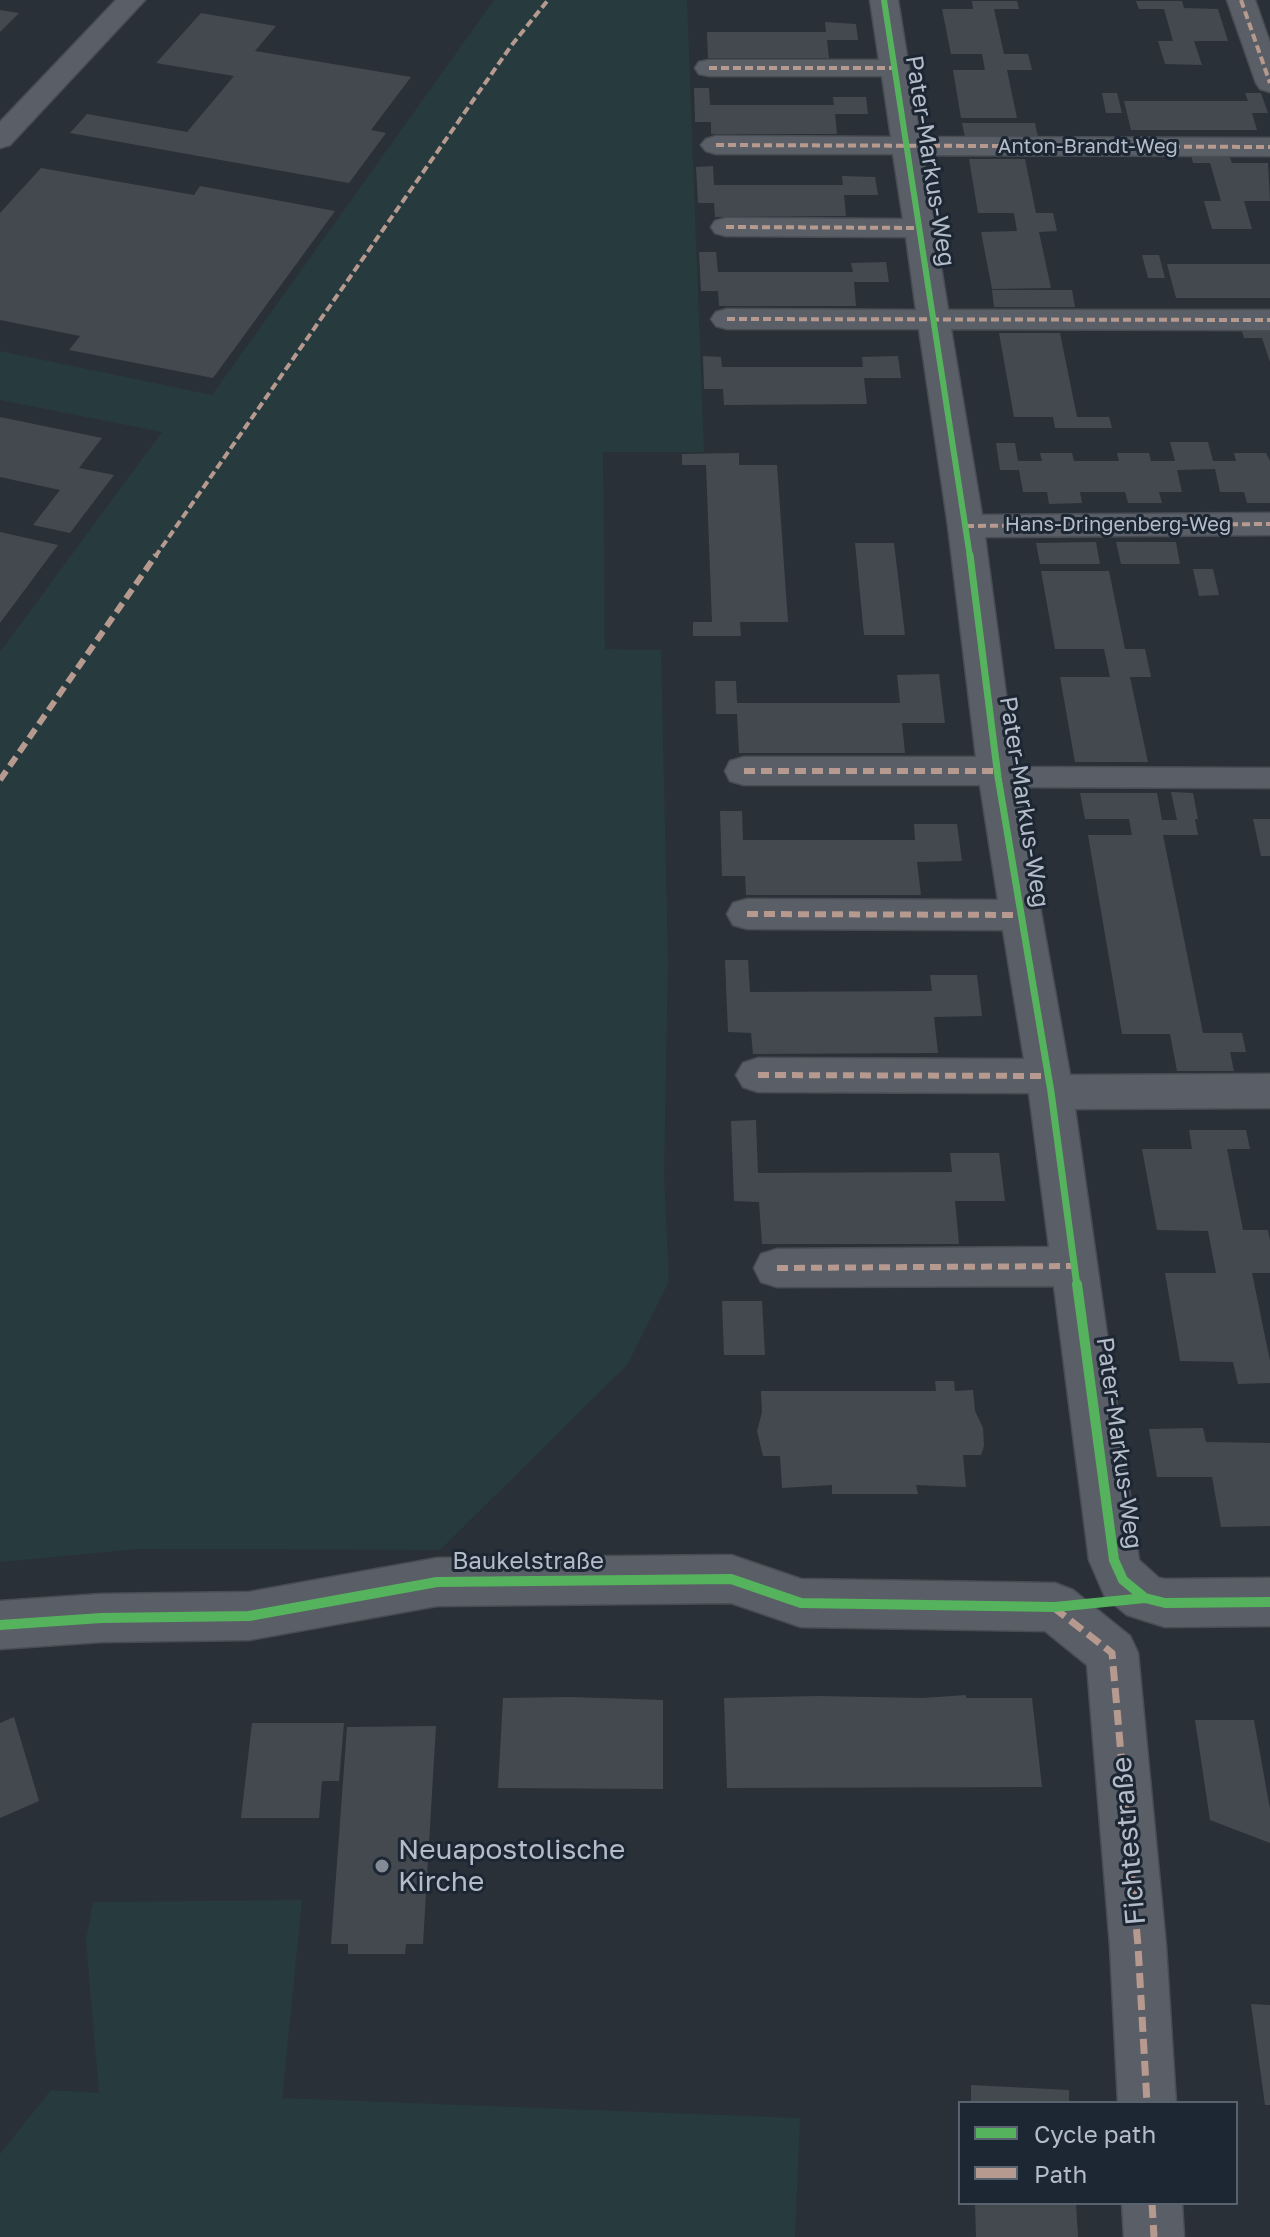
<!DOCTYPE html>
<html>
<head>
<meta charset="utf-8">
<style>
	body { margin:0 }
	#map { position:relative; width:1270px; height:2237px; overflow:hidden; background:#2a3038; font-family:"Golos Text",sans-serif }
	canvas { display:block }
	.legend { position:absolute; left:958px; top:2101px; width:280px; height:104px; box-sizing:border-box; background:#1d2633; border:2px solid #59626f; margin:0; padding:10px 14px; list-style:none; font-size:24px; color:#b4bcc9 }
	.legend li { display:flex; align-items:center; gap:16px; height:40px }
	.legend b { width:40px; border:2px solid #59626f }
</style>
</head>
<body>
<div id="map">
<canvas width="1270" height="2237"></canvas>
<ul class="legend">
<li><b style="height:10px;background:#56b35d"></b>Cycle path</li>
<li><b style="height:10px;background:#b69a8f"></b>Path</li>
</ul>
</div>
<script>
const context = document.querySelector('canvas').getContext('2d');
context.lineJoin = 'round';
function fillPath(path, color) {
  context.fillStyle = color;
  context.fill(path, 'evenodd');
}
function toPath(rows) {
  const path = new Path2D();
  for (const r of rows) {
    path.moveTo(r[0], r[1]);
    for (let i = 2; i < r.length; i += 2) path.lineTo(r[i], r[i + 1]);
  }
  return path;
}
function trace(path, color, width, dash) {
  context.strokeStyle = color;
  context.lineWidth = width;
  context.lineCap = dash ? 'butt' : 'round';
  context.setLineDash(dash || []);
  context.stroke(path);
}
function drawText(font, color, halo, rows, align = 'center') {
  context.font = font + ' "Golos Text",sans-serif';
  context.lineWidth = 6;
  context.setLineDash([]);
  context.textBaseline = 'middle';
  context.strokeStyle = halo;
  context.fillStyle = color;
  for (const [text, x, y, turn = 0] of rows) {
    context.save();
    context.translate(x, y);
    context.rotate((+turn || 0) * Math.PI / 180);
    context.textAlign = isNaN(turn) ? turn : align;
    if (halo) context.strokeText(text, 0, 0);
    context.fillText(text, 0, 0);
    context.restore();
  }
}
fillPath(toPath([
	[494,0,687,0,704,452,603,452,605,649,661,650,668,961,664,1176,669,1281,627,1365,440,1550,139,1549,0,1562,0,652,162,432,0,400,0,351,212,395],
	[302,1900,282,2098,800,2118,795,2237,0,2237,0,2154,51,2090,99,2093,86,1940,93,1902]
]), '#273a3e');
fillPath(toPath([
	[972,1,1017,1,1019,9,994,9,1004,54,1028,54,1032,70,1007,70,1017,118,961,118,953,70,985,70,982,54,951,54,942,9,973,9],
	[1136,1,1182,1,1184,8,1218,9,1228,41,1194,41,1202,65,1165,64,1158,41,1173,41,1164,9,1139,9],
	[0,10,19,13,0,32],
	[201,13,276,26,255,51,411,77,371,130,386,133,349,183,70,133,87,114,187,132,234,76,156,63],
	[825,22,856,24,858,40,827,40,829,58,708,58,707,32,826,32],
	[694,88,709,88,710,105,834,105,833,97,866,97,868,114,835,114,837,134,711,134,711,122,695,122],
	[1102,93,1117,93,1122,113,1106,113],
	[1245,93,1261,93,1268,113,1252,113,1257,130,1131,130,1124,101,1248,101],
	[962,123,1035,123,1038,137,965,137],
	[1191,155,1229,155,1232,163,1268,163,1270,201,1244,201,1252,229,1212,229,1204,201,1221,201,1210,163,1193,163],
	[969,159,1025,159,1036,213,1053,213,1057,231,1039,232,1051,288,992,289,981,232,1017,231,1014,213,978,213],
	[713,166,714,185,843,185,842,176,875,177,878,195,844,195,846,216,715,217,714,203,698,203,696,167],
	[41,168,194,195,200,186,335,211,213,378,69,350,80,336,0,320,0,213],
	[699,252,716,252,718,272,853,272,851,263,886,262,889,282,854,282,856,306,719,306,718,291,701,291],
	[1142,255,1159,255,1165,278,1148,278],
	[1167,264,1270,264,1270,298,1176,298],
	[992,290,1072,290,1075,307,994,307],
	[1241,328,1270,328,1270,362,1262,338,1244,338],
	[999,333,1060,333,1077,417,1109,417,1112,428,1055,428,1053,417,1014,417],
	[703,356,721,357,722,367,863,367,862,357,898,356,901,378,864,378,867,404,724,405,723,389,704,389],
	[0,417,102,438,79,468,114,475,70,533,33,525,60,490,0,477],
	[1170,442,1208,442,1213,461,1236,461,1234,453,1266,453,1270,461,1270,503,1247,503,1244,492,1220,492,1215,469,1177,470,1182,492,1159,492,1162,503,1128,503,1125,492,1080,492,1082,503,1049,504,1047,492,1023,492,1019,470,1000,470,996,443,1015,443,1018,461,1042,461,1040,453,1072,453,1074,461,1119,461,1117,453,1149,453,1151,461,1175,461],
	[739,453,739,465,777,465,788,622,740,622,741,636,693,636,693,622,712,622,706,465,682,465,682,454],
	[0,532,58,545,0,623],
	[1096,542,1100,564,1040,564,1036,543],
	[1116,542,1176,542,1180,564,1121,564],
	[855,543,894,543,905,635,864,635],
	[1193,569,1213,569,1219,595,1199,596],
	[1041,571,1109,571,1125,649,1145,649,1151,677,1130,677,1148,762,1075,762,1060,677,1110,677,1104,649,1055,649],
	[939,674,945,723,902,723,905,753,739,753,737,714,716,714,715,681,736,681,737,703,900,703,897,675],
	[1171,792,1193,793,1198,819,1195,819,1198,835,1163,835,1203,1033,1242,1033,1246,1052,1230,1052,1234,1071,1177,1071,1170,1034,1122,1034,1088,835,1132,835,1129,819,1085,819,1080,793,1157,793,1162,820,1177,820],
	[720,811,742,811,743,840,915,840,914,824,957,824,962,861,917,862,921,895,746,895,745,876,722,876],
	[1253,819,1270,819,1270,856,1261,856],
	[725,960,748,960,750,992,932,991,930,975,977,975,982,1016,934,1017,938,1053,753,1054,751,1033,728,1032],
	[756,1120,758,1173,952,1172,950,1153,999,1153,1005,1201,955,1201,959,1244,762,1244,759,1202,734,1201,731,1121],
	[1189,1130,1246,1130,1250,1149,1227,1149,1243,1230,1268,1230,1270,1241,1270,1273,1252,1273,1270,1361,1270,1383,1238,1384,1233,1362,1180,1361,1165,1273,1216,1273,1208,1231,1157,1230,1142,1149,1192,1149],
	[722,1301,762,1301,765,1355,724,1355],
	[935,1381,954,1381,955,1391,973,1390,975,1411,983,1428,984,1446,981,1455,963,1455,966,1487,916,1485,918,1494,832,1494,832,1485,782,1488,780,1456,763,1456,757,1431,762,1412,761,1391,936,1391],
	[1203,1428,1206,1442,1270,1443,1270,1526,1221,1527,1212,1477,1157,1477,1149,1429],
	[966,1695,966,1698,1032,1698,1042,1787,727,1788,724,1698,817,1696,923,1698],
	[570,1697,663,1700,663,1789,498,1788,503,1698],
	[14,1717,39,1801,0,1818,0,1723],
	[1195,1720,1254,1720,1270,1809,1270,1843,1210,1820],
	[252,1723,344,1723,339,1781,322,1781,319,1818,241,1818],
	[436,1726,423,1944,406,1944,405,1954,348,1954,348,1944,331,1944,347,1727],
	[1251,2004,1270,2005,1270,2105,1265,2105],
	[971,2085,1069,2090,1069,2103,971,2103],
	[975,2203,1076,2203,1078,2237,976,2237]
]), '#444950');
const service = toPath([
	[998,767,1270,768,1270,788,998,787,988,784,984,777,988,770,998,767]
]);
const minor = toPath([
	[116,0,145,0,10,145,0,148,0,122,116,0],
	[870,0,898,0,920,137,1270,138,1270,156,923,155,948,310,1270,310,1270,330,951,329,982,515,1270,513,1270,535,985,537,1017,777,1070,1075,1270,1074,1270,1108,1075,1109,1139,1560,1159,1578,1165,1579,1270,1578,1270,1626,1165,1627,1127,1615,1105,1597,1089,1560,1054,1286,777,1287,761,1282,754,1268,761,1254,777,1249,1049,1247,1029,1093,758,1092,743,1087,736,1075,743,1063,758,1058,1024,1059,1003,930,747,929,733,925,727,914,733,903,747,899,998,900,980,785,744,785,730,781,725,771,730,761,744,757,976,757,948,526,919,329,727,329,716,326,711,319,716,312,727,309,916,310,906,237,726,236,715,233,711,227,715,221,726,218,903,219,893,154,716,154,706,151,701,145,706,139,716,136,891,137,882,76,709,76,699,74,695,68,699,62,709,60,879,60,870,0],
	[1227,0,1255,0,1270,43,1270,92,1260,89,1256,83,1227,0],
	[731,1555,801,1579,1055,1583,1073,1590,1130,1636,1138,1653,1166,1946,1176,2103,1118,2103,1110,1946,1087,1665,1045,1631,801,1627,731,1603,437,1606,249,1640,101,1642,0,1649,0,1601,101,1594,249,1592,437,1558,731,1555],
	[1122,2203,1182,2203,1184,2237,1124,2237,1122,2203]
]);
trace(service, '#484c53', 3);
trace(minor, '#484c53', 3);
fillPath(service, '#5a5e66');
fillPath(minor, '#5a5e66');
trace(toPath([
	[1241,0,1270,83],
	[709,68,895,68],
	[716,145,1270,147],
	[726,227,920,228],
	[727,319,1270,320],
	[966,526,1270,524],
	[155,557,511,46,548,0]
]), '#b69a8f', 4, [8, 4]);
trace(toPath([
	[744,771,997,771],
	[0,780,156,555],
	[747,914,1021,915],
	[758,1075,1047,1076],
	[777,1268,1074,1266]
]), '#b69a8f', 6, [11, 6]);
trace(toPath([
	[1053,1607,1112,1653,1138,1946,1147,2103],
	[1152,2203,1154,2237]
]), '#b69a8f', 7, [15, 7]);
trace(toPath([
	[884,0,970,557]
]), '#56b35d', 6);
trace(toPath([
	[970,555,998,777,1051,1092,1077,1286]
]), '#56b35d', 7);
trace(toPath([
	[1077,1284,1114,1560,1123,1580,1145,1598,1165,1603,1270,1602],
	[0,1625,101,1618,249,1616,437,1582,731,1579,801,1603,1055,1607,1145,1598]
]), '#56b35d', 10);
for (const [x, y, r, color] of [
	[382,1866,8,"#848b96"]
]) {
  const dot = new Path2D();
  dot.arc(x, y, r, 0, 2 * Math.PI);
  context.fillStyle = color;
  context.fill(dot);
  trace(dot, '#1d2633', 3);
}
drawText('20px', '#b4bcc9', '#1d2633', [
	["Anton-Brandt-Weg",1088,147],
	["Hans-Dringenberg-Weg",1118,525]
]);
drawText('24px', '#b4bcc9', '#1d2633', [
	["Pater-Markus-Weg",930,161,81],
	["Pater-Markus-Weg",1024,802,81],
	["Pater-Markus-Weg",1119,1443,82],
	["Baukelstraße",528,1561]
]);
drawText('28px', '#b4bcc9', '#1d2633', [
	["Fichtestraße",1129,1841,-95]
]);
drawText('28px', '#b4bcc9', '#1d2633', [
	["Neuapostolische",398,1850],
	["Kirche",398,1882]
], 'left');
</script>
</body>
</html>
